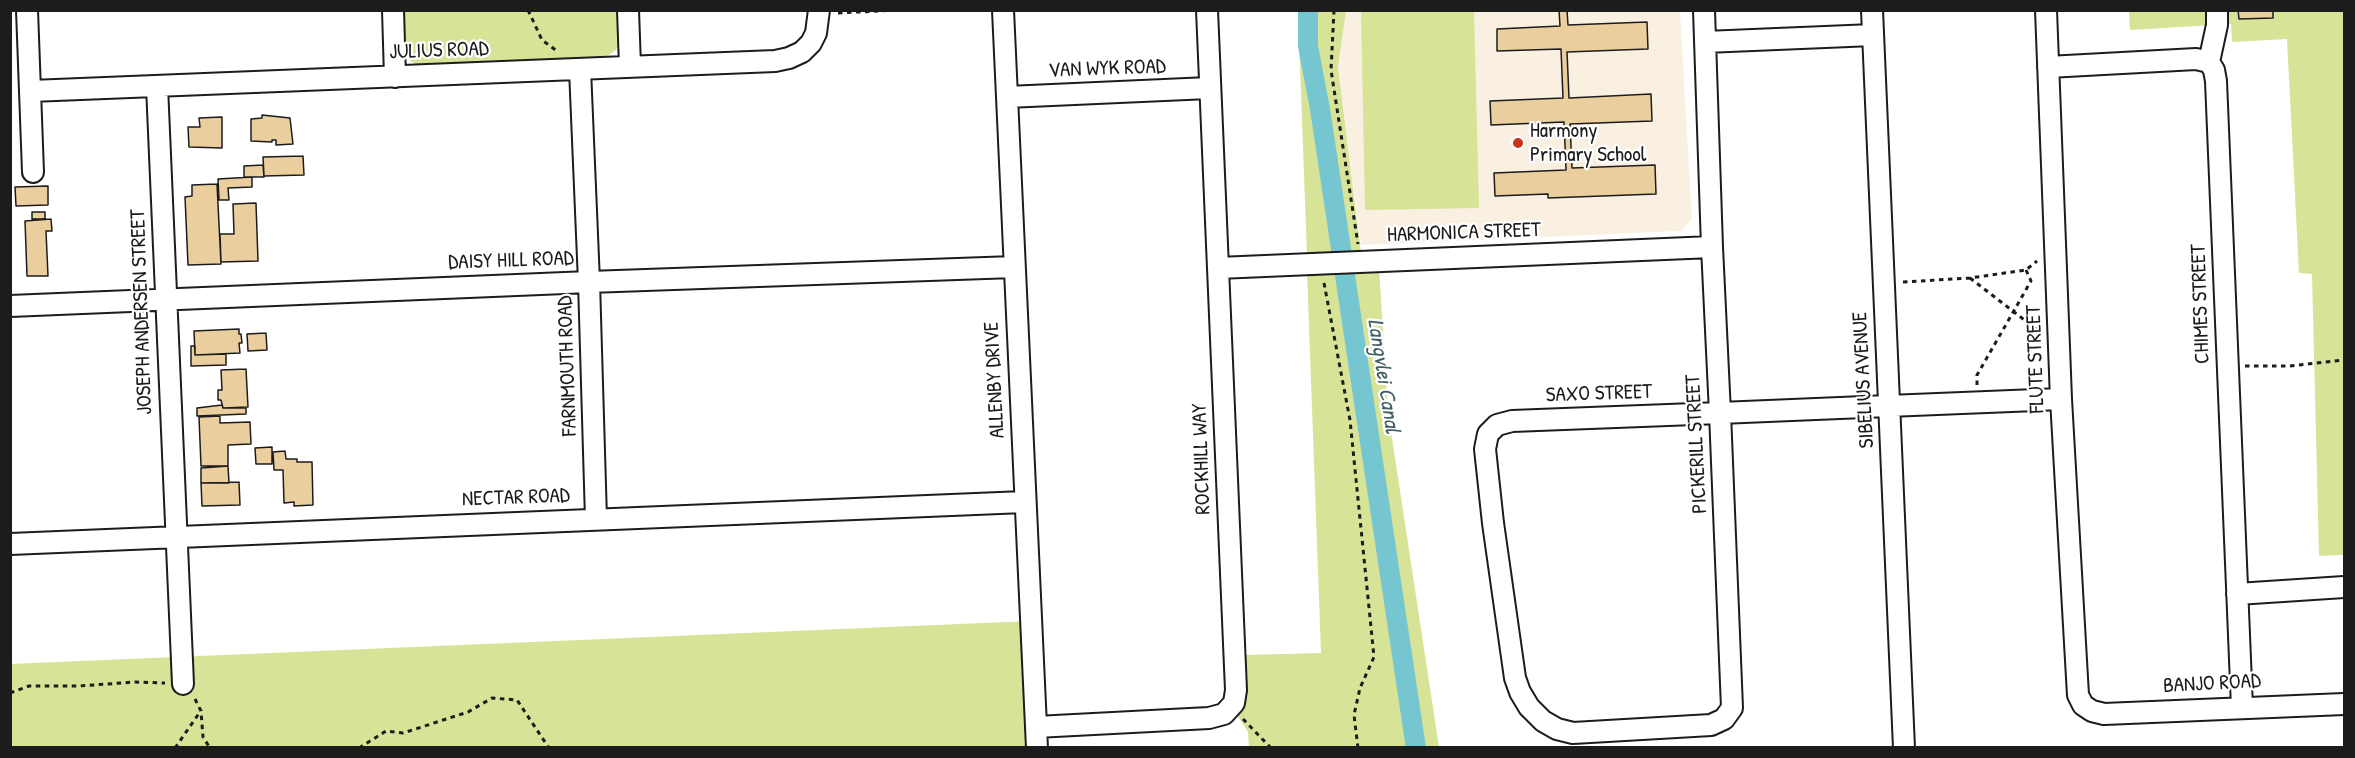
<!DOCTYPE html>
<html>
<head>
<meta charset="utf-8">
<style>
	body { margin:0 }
	#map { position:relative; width:2355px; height:758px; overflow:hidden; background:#fff; font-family:"Patrick Hand",sans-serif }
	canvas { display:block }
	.frame { position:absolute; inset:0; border:12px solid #1c1c1c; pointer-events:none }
</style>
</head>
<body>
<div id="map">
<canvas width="2355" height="758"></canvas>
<div class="frame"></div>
</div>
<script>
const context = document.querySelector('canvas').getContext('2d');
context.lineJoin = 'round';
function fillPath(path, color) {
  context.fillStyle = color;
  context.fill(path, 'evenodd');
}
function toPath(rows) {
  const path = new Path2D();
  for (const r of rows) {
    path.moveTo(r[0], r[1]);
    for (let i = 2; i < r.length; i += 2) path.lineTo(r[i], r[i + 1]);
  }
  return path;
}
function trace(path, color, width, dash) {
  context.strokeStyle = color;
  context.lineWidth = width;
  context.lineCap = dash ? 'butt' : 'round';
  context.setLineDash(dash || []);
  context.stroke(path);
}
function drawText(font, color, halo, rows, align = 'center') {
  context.font = font + ' "Patrick Hand",sans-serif';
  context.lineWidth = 4.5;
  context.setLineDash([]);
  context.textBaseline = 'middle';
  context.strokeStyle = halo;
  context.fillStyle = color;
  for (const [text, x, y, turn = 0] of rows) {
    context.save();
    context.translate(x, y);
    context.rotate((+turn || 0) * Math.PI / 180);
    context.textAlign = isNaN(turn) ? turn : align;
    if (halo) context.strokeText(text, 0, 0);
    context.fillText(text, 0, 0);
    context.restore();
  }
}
fillPath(toPath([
	[1346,11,1680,11,1692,219,1681,231,1361,245,1338,67]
]), '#f9f0e2');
fillPath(toPath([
	[401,11,620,11,621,36,616,50,601,60,427,67,417,65,409,60,404,53],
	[1298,11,1346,11,1338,67,1361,253,1307,255],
	[1361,11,1474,11,1479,208,1365,210],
	[2129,11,2344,11,2344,555,2319,556,2312,274,2299,273,2287,39,2232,42,2231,24,2130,30],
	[1379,267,1388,412,1439,747,1249,747,1248,732,1237,715,1243,704,1245,655,1321,653,1307,272],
	[1031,621,1037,747,11,747,10,664]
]), '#d7e396');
trace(toPath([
	[1308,10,1308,46,1320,109,1416,748]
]), '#76c6d2', 20);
const building = toPath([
	[1559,10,1567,10,1568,25,1647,22,1648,49,1567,52,1569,98,1651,94,1652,121,1570,124,1572,168,1655,165,1656,194,1548,198,1548,194,1495,196,1494,173,1566,170,1564,122,1491,125,1490,101,1563,98,1561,49,1497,51,1497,29,1560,26,1559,10],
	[2238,10,2273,10,2273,18,2239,19,2238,10],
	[262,115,290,118,293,144,276,145,276,140,272,140,272,142,251,141,251,119,262,118,262,115],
	[222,117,222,148,189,147,188,127,200,127,199,118,222,117],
	[303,156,304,175,264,176,263,157,303,156],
	[263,165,264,177,244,177,244,166,263,165],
	[252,177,252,187,228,188,229,200,219,200,218,179,252,177],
	[217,184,221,264,188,265,185,197,192,196,192,185,217,184],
	[48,186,48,205,16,206,15,187,48,186],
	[256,203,258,261,221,262,220,234,234,234,233,204,256,203],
	[32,212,45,212,45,219,32,219,32,212],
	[51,219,52,231,46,231,48,276,27,276,25,221,51,219],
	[239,329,239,334,241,334,242,343,239,343,240,353,195,355,194,331,239,329],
	[266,333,267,350,248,351,247,334,266,333],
	[191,346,195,346,195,355,226,354,226,365,191,366,191,346],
	[246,369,248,407,223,408,221,400,218,400,218,390,222,390,221,370,246,369],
	[222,405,223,408,246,408,246,414,197,416,197,408,222,405],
	[220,416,220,423,250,422,251,444,228,445,228,466,201,466,199,417,220,416],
	[272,447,272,464,256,464,255,448,272,447],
	[285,451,286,459,297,459,297,462,312,462,313,505,294,506,294,502,284,503,283,470,274,470,273,452,285,451],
	[228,466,229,483,201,483,201,468,228,466],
	[239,482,240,505,202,506,201,483,239,482]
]);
fillPath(building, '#ebce9e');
trace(building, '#1c1c1c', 1.5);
const minor = toPath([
	[27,10,33,172],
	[393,10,395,77],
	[628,10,630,66],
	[1003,10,1037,748],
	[1704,10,1712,247,1720,413,1732,708,1724,719,1711,725,1573,733,1557,729,1543,721,1529,707,1520,692,1515,678,1493,523,1485,449,1488,434,1497,425,1512,421,1720,413,1888,406,2061,399],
	[1872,10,1904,748],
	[2046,10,2061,399,2078,695,2083,705,2092,711,2104,714,2344,704],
	[1705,42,1873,35],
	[2209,62,2217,25,2217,10],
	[2048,67,2196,59,2209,62,2214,70,2216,81,2242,707],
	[580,69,589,282,596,519],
	[157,86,183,684],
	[31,91,775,61,789,58,802,52,811,43,816,33,819,10],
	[1007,97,1209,88],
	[1218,268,1712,247],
	[10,306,589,282,1014,267],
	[10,544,1024,502],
	[2237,594,2344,587],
	[1036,727,1209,718,1224,714,1234,703,1236,690,1207,10]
]);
trace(minor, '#1c1c1c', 24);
trace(toPath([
	[528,10,542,40,557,51],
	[1334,10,1331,70,1358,244],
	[838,13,899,10],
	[1970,278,2040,332],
	[1903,282,1970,278,2026,270,2037,261],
	[1324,283,1350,420,1374,657,1360,688,1354,715,1358,748],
	[2245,366,2290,366,2344,360],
	[1977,385,1977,375,2031,281,2026,270],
	[10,693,29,686,79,686,135,682,165,683],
	[195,699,201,711,203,737,210,748],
	[1243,719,1271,748],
	[175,748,200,712],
	[359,748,386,731,403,733,468,712,492,698,517,700,549,748]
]), '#1c1c1c', 3, [4.5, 4.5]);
trace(minor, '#fff', 20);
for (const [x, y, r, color] of [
	[1518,143,6,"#c8321e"]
]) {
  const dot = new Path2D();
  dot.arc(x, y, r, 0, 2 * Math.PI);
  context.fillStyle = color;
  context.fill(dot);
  trace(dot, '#fff', 2);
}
drawText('21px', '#1c1c1c', '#fff', [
	["JULIUS ROAD",439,51,-2],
	["VAN WYK ROAD",1107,69,-2],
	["HARMONICA STREET",1464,233,-2],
	["DAISY HILL ROAD",511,261,-2],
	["CHIMES STREET",2201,304,-92],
	["JOSEPH ANDERSEN STREET",142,312,-92],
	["FLUTE STREET",2036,359,-92],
	["FARNMOUTH ROAD",568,366,-92],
	["ALLENBY DRIVE",995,380,-93],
	["SIBELIUS AVENUE",1864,380,-93],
	["SAXO STREET",1599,394,-2],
	["PICKERILL STREET",1697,444,-93],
	["ROCKHILL WAY",1202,459,-92],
	["NECTAR ROAD",516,498,-2],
	["BANJO ROAD",2212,684,-3]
]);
drawText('21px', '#1c1c1c', '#fff', [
	["Harmony",1530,131],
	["Primary School",1530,155]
], 'left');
drawText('italic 22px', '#406065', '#fff', [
	["Langvlei Canal",1383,376,81]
]);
</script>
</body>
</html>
